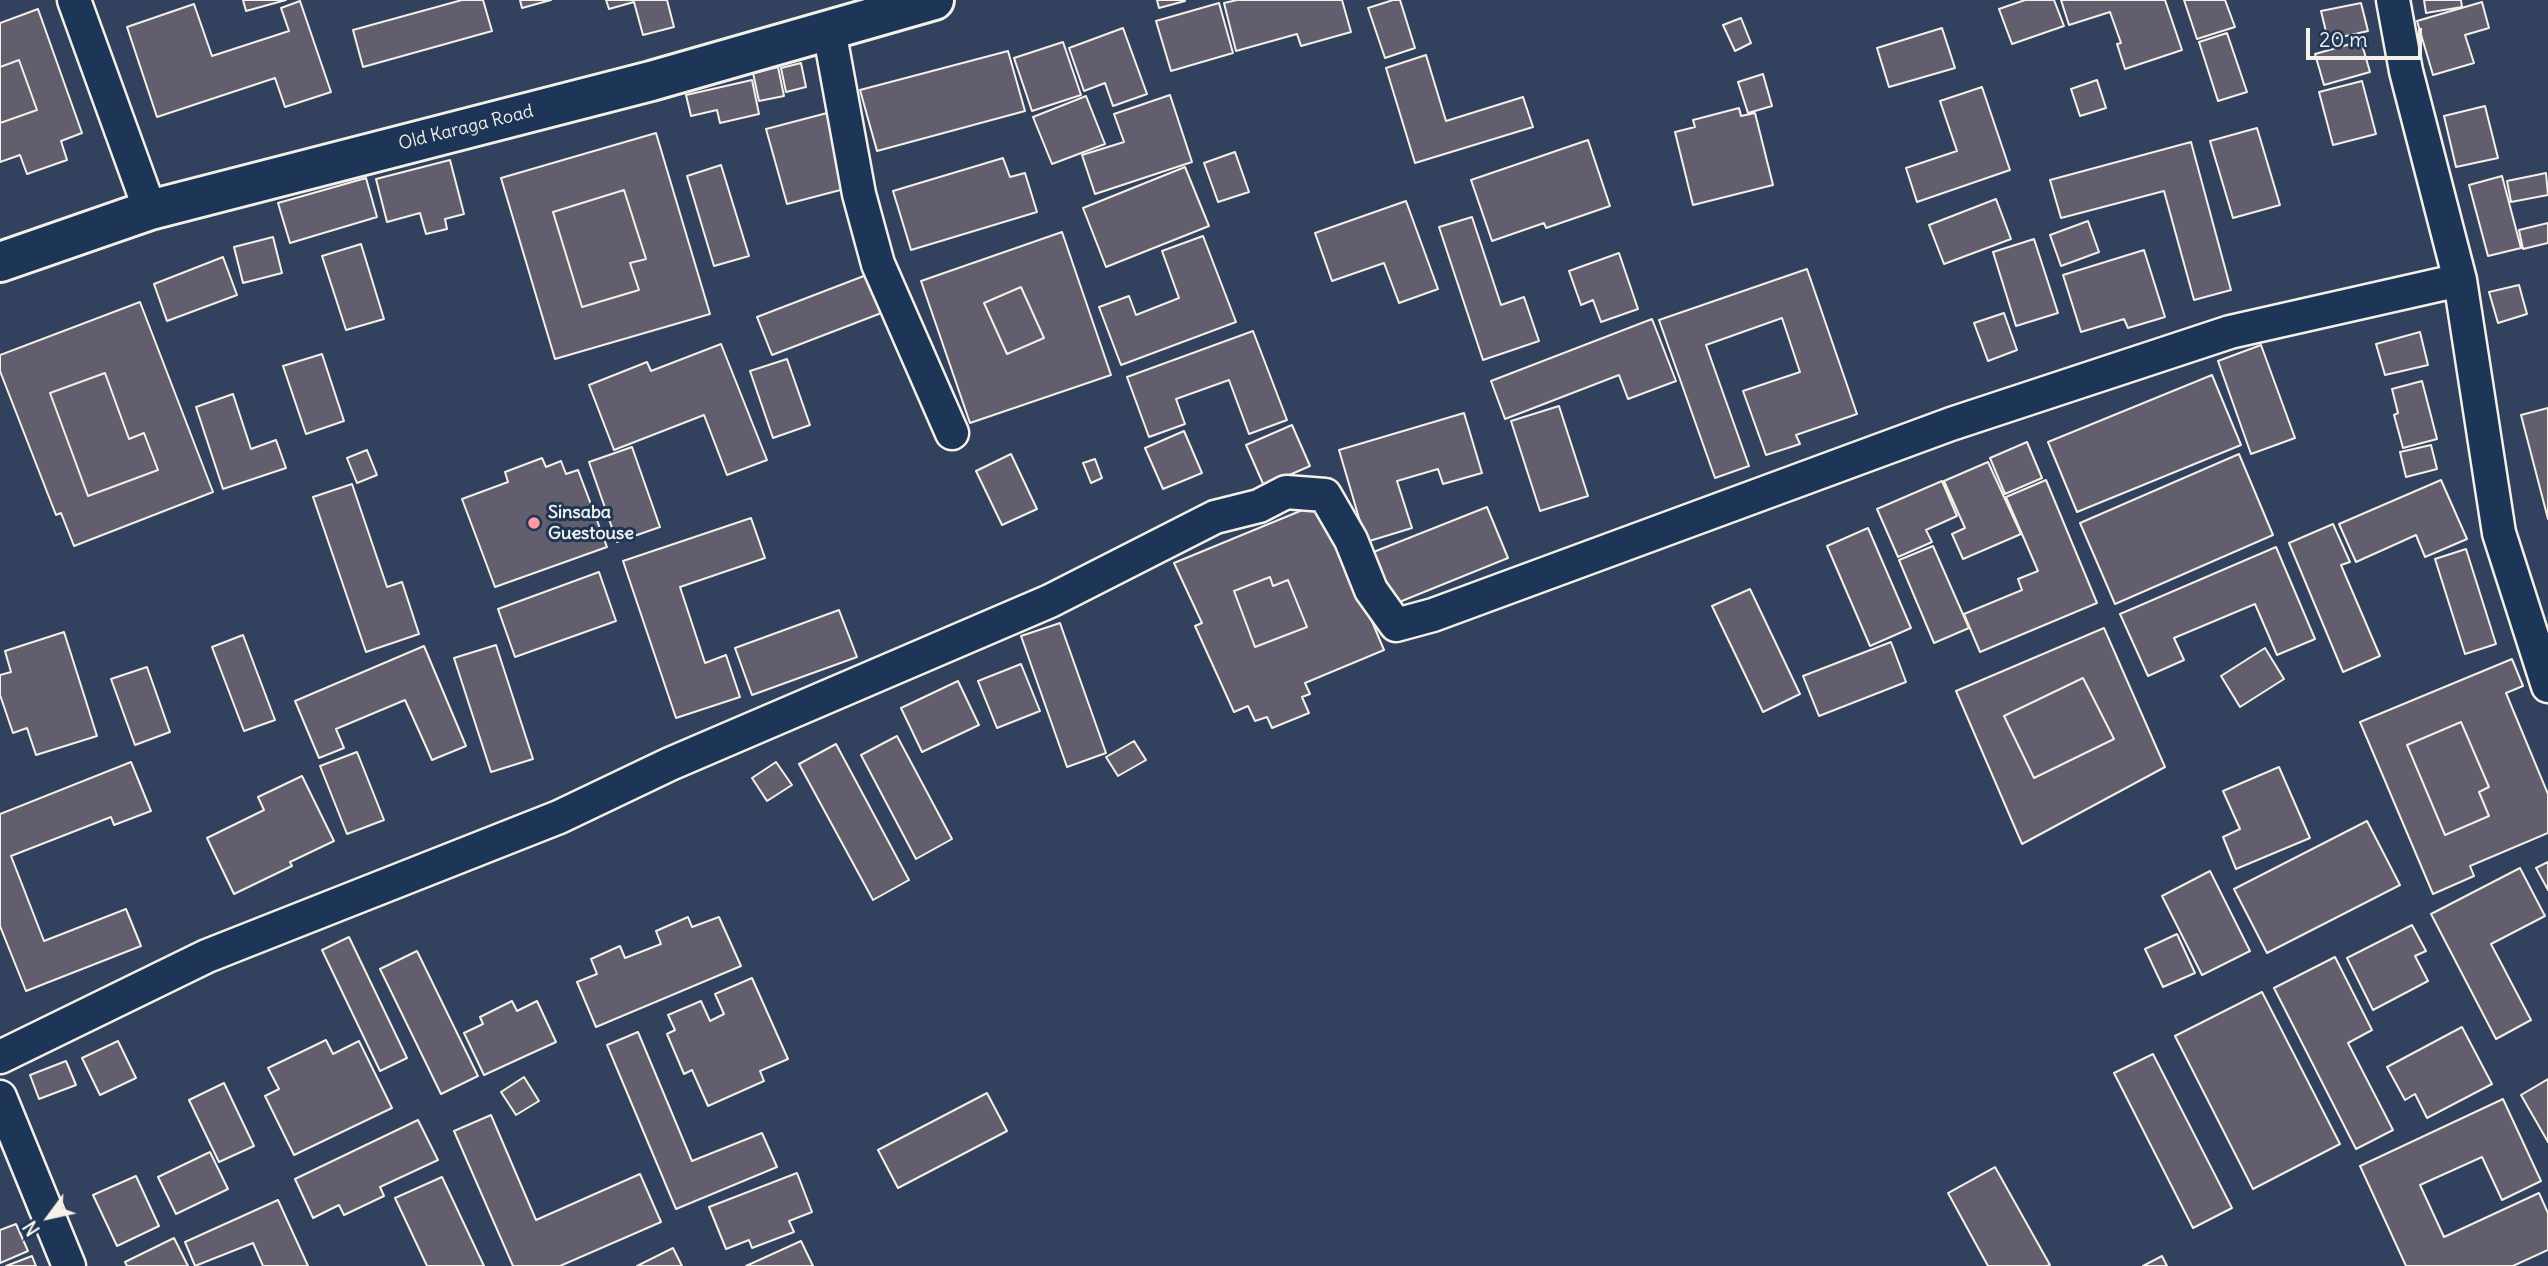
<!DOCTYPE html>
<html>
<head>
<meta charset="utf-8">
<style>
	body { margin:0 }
	#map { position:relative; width:2548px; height:1266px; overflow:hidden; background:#32415e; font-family:Delius,sans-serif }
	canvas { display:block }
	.north { position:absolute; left:14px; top:1182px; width:70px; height:70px; -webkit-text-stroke:5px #1d3557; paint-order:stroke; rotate:237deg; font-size:19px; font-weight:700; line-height:28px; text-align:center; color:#f4f1e8 }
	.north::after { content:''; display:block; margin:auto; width:24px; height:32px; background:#f4f1e8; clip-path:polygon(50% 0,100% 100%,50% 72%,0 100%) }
	.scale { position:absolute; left:2306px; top:28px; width:116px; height:32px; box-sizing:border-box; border:4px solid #f4f1e8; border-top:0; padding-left:9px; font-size:21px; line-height:24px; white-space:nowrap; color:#f4f1e8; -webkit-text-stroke:5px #1d3557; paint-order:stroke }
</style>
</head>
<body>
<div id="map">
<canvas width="2548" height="1266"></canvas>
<div class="north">N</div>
<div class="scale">20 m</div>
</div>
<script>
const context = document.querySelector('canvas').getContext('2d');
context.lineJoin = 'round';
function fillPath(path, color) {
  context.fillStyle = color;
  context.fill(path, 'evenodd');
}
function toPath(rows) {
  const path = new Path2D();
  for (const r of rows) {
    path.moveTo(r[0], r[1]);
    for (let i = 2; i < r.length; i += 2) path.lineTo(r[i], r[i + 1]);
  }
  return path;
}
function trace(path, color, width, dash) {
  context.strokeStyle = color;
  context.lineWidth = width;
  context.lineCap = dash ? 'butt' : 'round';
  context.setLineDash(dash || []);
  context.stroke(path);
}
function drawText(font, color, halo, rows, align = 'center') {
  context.font = font + ' Delius,sans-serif';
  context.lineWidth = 6;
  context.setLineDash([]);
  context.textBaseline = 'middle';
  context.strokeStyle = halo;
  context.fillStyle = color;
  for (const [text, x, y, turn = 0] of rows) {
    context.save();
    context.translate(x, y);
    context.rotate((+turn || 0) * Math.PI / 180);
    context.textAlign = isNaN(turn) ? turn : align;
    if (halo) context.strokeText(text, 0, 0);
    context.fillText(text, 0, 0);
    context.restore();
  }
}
const building = toPath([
	[243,0,286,0,246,11,243,0],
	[462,0,483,0,492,31,363,67,353,30,462,0],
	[520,0,551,0,522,8,520,0],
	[606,0,667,0,674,27,643,35,634,2,609,9,606,0],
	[1157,0,1185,0,1185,1,1159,8,1157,0],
	[1237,0,1342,0,1351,32,1301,46,1297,34,1236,51,1224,3,1237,0],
	[1393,0,1400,0,1415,48,1385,58,1368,8,1393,0],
	[2025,0,2054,0,2064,26,2012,44,1999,9,2025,0],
	[2061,0,2165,0,2182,50,2125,69,2117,44,2121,43,2110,12,2069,25,2061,0],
	[2184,0,2225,0,2235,27,2197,39,2184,0],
	[2424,0,2461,0,2462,7,2426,13,2424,0],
	[300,1,331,92,285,107,275,78,157,117,127,27,194,4,212,56,289,31,281,8,300,1],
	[2482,2,2489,28,2465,35,2474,63,2433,75,2417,21,2482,2],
	[1219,3,1233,53,1171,71,1156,21,1219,3],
	[2361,3,2368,31,2328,40,2321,11,2361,3],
	[38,9,82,133,61,141,67,160,27,174,20,155,0,162,0,123,37,110,19,60,0,67,0,23,38,9],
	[1741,18,1751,43,1735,51,1723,25,1741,18],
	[1123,28,1147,94,1113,106,1105,83,1084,91,1069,48,1123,28],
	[1942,28,1955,68,1889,87,1877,48,1942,28],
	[2227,33,2247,92,2218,101,2199,42,2227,33],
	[2361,41,2370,72,2324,85,2315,54,2361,41],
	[1063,42,1081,95,1032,111,1014,58,1063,42],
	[1008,51,1025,111,877,151,860,90,1008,51],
	[1426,55,1446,121,1523,97,1533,127,1415,163,1386,68,1426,55],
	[19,60,37,110,0,123,0,67,19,60],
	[801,63,806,87,786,92,781,68,801,63],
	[778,67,784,96,759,101,753,73,778,67],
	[1763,74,1772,106,1748,113,1738,82,1763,74],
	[752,80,759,114,720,123,717,110,691,116,686,95,752,80],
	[2097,80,2106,108,2080,116,2071,89,2097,80],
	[2362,81,2376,134,2333,145,2319,92,2362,81],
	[1982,87,2010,170,1917,202,1906,168,1957,151,1940,101,1982,87],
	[1170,95,1192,162,1095,194,1082,155,1124,142,1114,114,1170,95],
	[1086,96,1105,144,1052,164,1033,117,1086,96],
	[2485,106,2498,158,2456,167,2444,116,2485,106],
	[1739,108,1741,116,1755,113,1773,185,1693,205,1675,132,1695,127,1693,120,1739,108],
	[827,113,848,188,787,204,766,129,827,113],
	[2257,128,2280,205,2233,218,2210,141,2257,128],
	[656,133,710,314,555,359,501,178,656,133],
	[624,190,646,259,630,263,639,290,582,307,553,212,624,190],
	[1588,140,1610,206,1546,228,1544,223,1492,241,1471,180,1588,140],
	[2191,142,2231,290,2194,300,2164,191,2061,218,2050,180,2191,142],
	[1235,152,1249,192,1218,202,1204,163,1235,152],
	[1003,158,1010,177,1025,173,1037,212,911,250,893,191,1003,158],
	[450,160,464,214,445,219,447,229,426,234,420,213,387,222,376,179,450,160],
	[721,165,749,256,714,266,687,176,721,165],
	[1185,167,1209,226,1106,267,1083,208,1185,167],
	[2546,173,2548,195,2511,202,2507,181,2546,173],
	[2502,176,2521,248,2488,256,2469,185,2502,176],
	[366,178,377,217,290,243,278,203,366,178],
	[624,190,646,259,630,263,639,290,582,307,553,212,624,190],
	[1996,199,2011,239,1944,264,1929,225,1996,199],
	[1406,201,1438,289,1399,303,1384,263,1332,281,1315,233,1406,201],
	[1472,217,1501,305,1524,297,1539,341,1483,360,1439,227,1472,217],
	[2088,221,2099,252,2061,266,2050,235,2088,221],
	[2548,223,2548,243,2523,249,2519,230,2548,223],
	[1062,232,1111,375,970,423,921,281,1062,232],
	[1021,287,1044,338,1007,354,984,303,1021,287],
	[1203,236,1236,322,1121,365,1099,307,1129,296,1136,315,1179,298,1162,251,1203,236],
	[273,237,282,273,243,283,234,247,273,237],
	[2034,239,2058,313,2016,326,1993,252,2034,239],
	[361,244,384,319,346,330,322,256,361,244],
	[2144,250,2165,317,2128,328,2124,319,2081,332,2063,275,2144,250],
	[1619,253,1638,309,1601,322,1593,300,1581,305,1569,271,1619,253],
	[223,257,237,295,167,321,154,284,223,257],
	[1807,269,1857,414,1796,435,1800,444,1766,455,1743,391,1800,372,1782,318,1706,345,1749,466,1715,478,1659,320,1807,269],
	[869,274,884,312,772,355,757,317,869,274],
	[2519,285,2527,314,2498,323,2489,292,2519,285],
	[1021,287,1044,338,1007,354,984,303,1021,287],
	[140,302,213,492,74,546,61,513,56,515,0,371,0,355,140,302],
	[105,373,129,439,144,433,158,470,88,496,50,393,105,373],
	[2004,313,2017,350,1988,361,1974,323,2004,313],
	[1652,319,1676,381,1628,399,1619,375,1505,419,1491,381,1652,319],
	[1253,331,1287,420,1249,434,1229,380,1176,399,1185,424,1149,437,1127,377,1253,331],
	[2420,332,2428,365,2385,375,2376,344,2420,332],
	[721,344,767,460,727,475,704,415,614,450,589,385,647,362,651,371,721,344],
	[2261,345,2295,438,2251,454,2218,361,2261,345],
	[322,354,344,421,306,434,283,366,322,354],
	[787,359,810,425,773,438,750,371,787,359],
	[105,373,129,439,144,433,158,470,88,496,50,393,105,373],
	[2212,375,2241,445,2077,512,2048,442,2212,375],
	[2422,381,2437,439,2403,448,2394,415,2398,413,2392,389,2422,381],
	[233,394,251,449,276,440,286,468,223,489,196,407,233,394],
	[1559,406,1588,496,1540,511,1511,421,1559,406],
	[2548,408,2548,519,2521,415,2548,408],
	[1464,413,1482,473,1443,484,1438,469,1397,481,1412,528,1366,542,1339,450,1464,413],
	[1292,425,1310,466,1264,486,1246,445,1292,425],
	[1184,431,1202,473,1163,489,1145,448,1184,431],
	[2027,442,2042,478,2005,494,1990,458,2027,442],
	[2431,445,2437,469,2406,477,2400,452,2431,445],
	[632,447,660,527,617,542,589,462,632,447],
	[367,450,377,475,357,483,347,458,367,450],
	[1011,454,1037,509,1002,525,976,471,1011,454],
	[2239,454,2273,535,2115,604,2080,523,2239,454],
	[542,458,546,467,561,461,566,474,578,470,607,547,495,587,462,499,508,482,505,472,542,458],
	[1095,459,1102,478,1091,483,1083,463,1095,459],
	[1988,462,2021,534,1963,559,1952,534,1965,528,1944,481,1988,462],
	[2046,480,2097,603,1980,652,1964,614,2022,590,2018,579,2038,571,2006,497,2046,480],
	[2441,480,2467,539,2425,557,2416,535,2356,562,2339,524,2441,480],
	[1942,481,1957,516,1926,530,1932,542,1898,557,1877,509,1942,481],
	[352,484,387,587,402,582,419,634,366,652,313,497,352,484],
	[1322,502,1384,650,1305,683,1310,694,1302,697,1309,713,1272,728,1267,717,1255,721,1248,706,1234,712,1195,626,1202,623,1174,563,1322,502],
	[1270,577,1273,586,1288,580,1307,627,1255,647,1234,591,1270,577],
	[1487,507,1508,558,1387,607,1366,555,1487,507],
	[751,518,765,558,680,587,705,663,726,655,740,697,676,718,623,561,751,518],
	[2333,524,2350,562,2341,565,2380,656,2343,672,2289,543,2333,524],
	[1868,528,1911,628,1870,646,1827,546,1868,528],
	[1933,546,1969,628,1934,643,1899,560,1933,546],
	[2276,547,2315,639,2277,655,2255,604,2174,638,2184,660,2148,676,2120,614,2276,547],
	[2466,549,2496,644,2465,654,2435,559,2466,549],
	[599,572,616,621,515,657,498,609,599,572],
	[1270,577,1273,586,1288,580,1307,627,1255,647,1234,591,1270,577],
	[1750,589,1800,694,1763,712,1712,606,1750,589],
	[839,610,857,657,752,695,735,648,839,610],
	[1060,623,1106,753,1067,767,1021,636,1060,623],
	[2104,628,2165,767,2022,844,1956,691,2104,628],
	[2083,678,2114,739,2034,778,2004,716,2083,678],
	[64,632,97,736,36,755,27,728,13,733,0,695,0,675,11,672,5,651,64,632],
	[243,635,275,720,244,731,212,647,243,635],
	[1891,642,1906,682,1819,716,1803,676,1891,642],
	[496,645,533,759,491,772,454,658,496,645],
	[424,646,466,746,432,760,405,700,336,729,344,748,319,758,295,701,424,646],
	[2265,648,2284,679,2240,707,2221,676,2265,648],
	[2512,659,2523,686,2506,693,2548,794,2548,833,2470,866,2474,876,2433,894,2360,722,2512,659],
	[2461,722,2489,787,2479,792,2489,816,2445,835,2407,745,2461,722],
	[1021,664,1040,711,997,728,978,681,1021,664],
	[147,667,170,732,135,745,111,679,147,667],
	[2083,678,2114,739,2034,778,2004,716,2083,678],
	[958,681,979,725,922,752,901,708,958,681],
	[2461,722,2489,787,2479,792,2489,816,2445,835,2407,745,2461,722],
	[897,736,952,839,916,859,861,755,897,736],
	[1134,741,1146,760,1118,776,1106,757,1134,741],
	[836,744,909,880,873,900,799,764,836,744],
	[357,752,384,820,347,834,320,766,357,752],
	[131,762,151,811,114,825,111,817,11,856,44,941,126,909,141,946,26,991,0,926,0,814,131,762],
	[776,762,792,785,767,801,752,778,776,762],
	[2279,767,2310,838,2236,869,2223,837,2240,829,2223,791,2279,767],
	[302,776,334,841,290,862,292,866,234,894,207,838,264,810,258,797,302,776],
	[2367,821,2400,885,2267,953,2234,889,2367,821],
	[2548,862,2548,890,2536,868,2548,862],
	[2520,868,2545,916,2491,944,2531,1020,2496,1039,2431,914,2520,868],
	[2210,871,2250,951,2202,975,2162,896,2210,871],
	[688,917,692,927,719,917,741,966,596,1027,577,982,597,974,591,959,620,946,625,958,661,944,656,931,688,917],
	[2412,925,2426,951,2415,956,2428,981,2373,1010,2347,958,2412,925],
	[2177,934,2195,973,2163,987,2145,949,2177,934],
	[349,937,407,1058,380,1071,322,950,349,937],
	[417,951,478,1076,441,1094,380,969,417,951],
	[2335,957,2372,1030,2348,1043,2393,1130,2356,1149,2274,988,2335,957],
	[752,978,788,1059,760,1071,764,1081,708,1106,692,1070,684,1074,667,1034,675,1030,668,1015,701,1001,710,1021,724,1014,715,994,752,978],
	[2262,992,2340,1144,2253,1189,2175,1036,2262,992],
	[512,1001,517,1011,537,1001,556,1042,484,1075,464,1033,483,1024,480,1017,512,1001],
	[2462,1027,2492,1084,2427,1118,2415,1094,2405,1100,2387,1067,2462,1027],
	[638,1032,692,1161,762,1133,777,1167,676,1209,607,1045,638,1032],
	[326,1040,333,1054,359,1041,392,1108,294,1155,265,1096,279,1089,268,1068,326,1040],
	[118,1041,136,1078,100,1095,82,1058,118,1041],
	[2153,1054,2232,1208,2193,1228,2114,1073,2153,1054],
	[66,1061,76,1085,39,1099,30,1075,66,1061],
	[524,1077,539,1101,516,1115,501,1092,524,1077],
	[2548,1079,2548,1142,2521,1095,2548,1079],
	[224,1083,254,1146,219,1162,189,1100,224,1083],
	[987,1093,1007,1131,898,1188,878,1150,987,1093],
	[2503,1099,2541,1181,2502,1200,2482,1157,2420,1185,2444,1237,2539,1193,2548,1213,2548,1250,2513,1266,2406,1266,2360,1166,2503,1099],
	[491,1115,536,1220,640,1174,661,1222,560,1266,513,1266,454,1131,491,1115],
	[418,1120,438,1160,380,1187,384,1196,344,1215,339,1205,313,1218,295,1179,418,1120],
	[210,1152,228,1189,176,1214,158,1177,210,1152],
	[1995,1167,2050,1265,2047,1266,1988,1266,1948,1193,1995,1167],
	[797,1173,812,1212,789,1221,794,1232,752,1248,749,1240,726,1249,709,1207,797,1173],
	[136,1176,159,1226,117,1246,93,1195,136,1176],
	[442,1177,484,1266,427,1266,395,1198,442,1177],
	[278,1200,308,1266,263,1266,253,1243,195,1266,185,1242,278,1200],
	[16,1224,28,1251,0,1263,0,1230,16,1224],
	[174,1238,188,1266,127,1266,125,1262,174,1238],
	[801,1241,813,1266,746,1266,801,1241],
	[673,1248,682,1266,637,1266,673,1248],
	[32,1256,36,1266,6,1266,32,1256],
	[2162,1256,2167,1266,2143,1266,2162,1256]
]);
fillPath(building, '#625e6e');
trace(building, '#f4f1e8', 2);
const minor = toPath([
	[74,0,150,210],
	[2393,0,2406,71,2460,280,2499,533,2548,686],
	[829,30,859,194,878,264,952,433],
	[0,1057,207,956,559,817,670,764,1050,601,1215,517,1259,506,1286,492,1325,495,1351,540,1371,590,1396,625,1433,615,1951,424,2230,332,2460,280],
	[0,1097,69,1266]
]);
const tertiary = toPath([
	[0,262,150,210,651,81,934,0]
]);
trace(minor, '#f4f1e8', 37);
trace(tertiary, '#f4f1e8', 44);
trace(minor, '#1d3557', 32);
trace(tertiary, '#1d3557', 38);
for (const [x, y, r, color] of [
	[534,523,7,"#ff9aa2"]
]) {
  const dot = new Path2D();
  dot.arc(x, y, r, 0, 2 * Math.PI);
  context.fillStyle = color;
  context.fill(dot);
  trace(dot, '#1d3557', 2.5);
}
drawText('18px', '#f4f1e8', '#1d3557', [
	["Old Karaga Road",466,128,-14]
]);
drawText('bold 18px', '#f4f1e8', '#1d3557', [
	["Sinsaba",548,513],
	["Guestouse",548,534]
], 'left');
</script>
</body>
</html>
